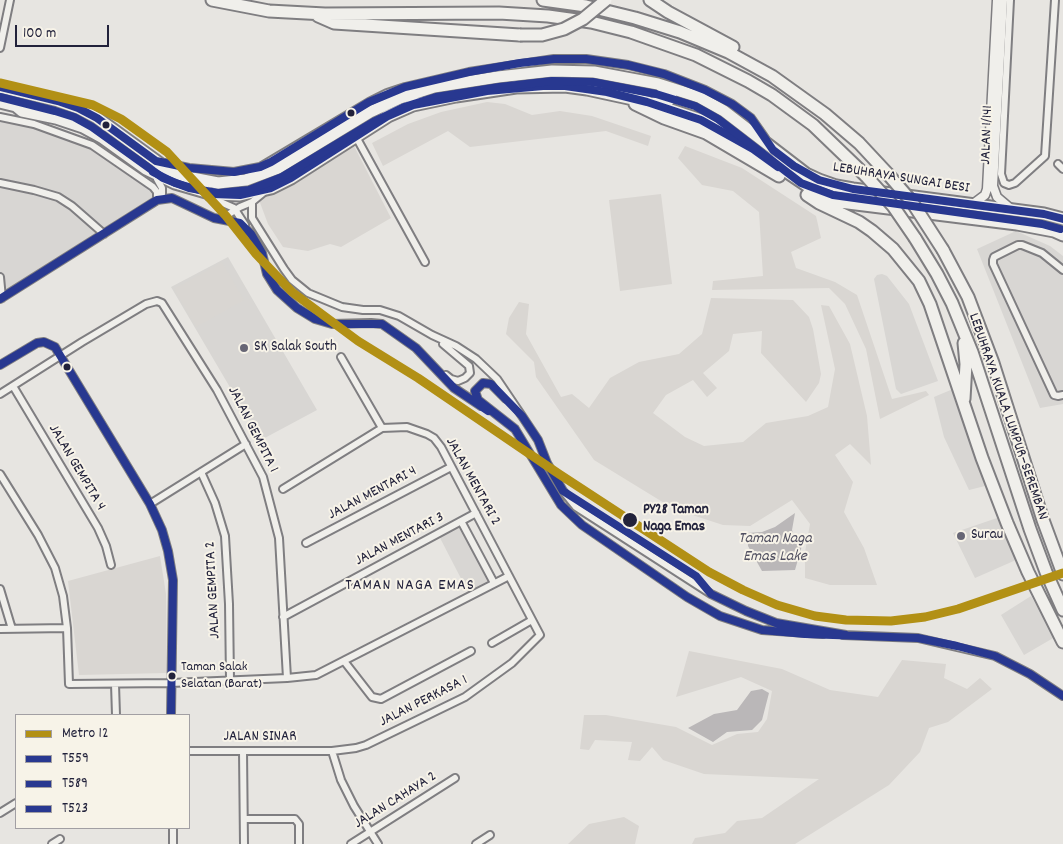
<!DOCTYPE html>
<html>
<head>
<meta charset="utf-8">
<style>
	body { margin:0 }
	#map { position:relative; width:1063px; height:844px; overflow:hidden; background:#e7e5e1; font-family:Dekko,sans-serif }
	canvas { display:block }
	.legend { position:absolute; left:15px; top:714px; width:175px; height:115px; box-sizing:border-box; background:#f7f3e8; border:1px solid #a29fa3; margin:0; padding:6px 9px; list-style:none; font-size:15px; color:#22223b }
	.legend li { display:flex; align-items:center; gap:10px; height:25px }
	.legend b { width:25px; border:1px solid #a29fa3 }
	.scale { position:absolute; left:15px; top:25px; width:94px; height:22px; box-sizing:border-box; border:2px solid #22223b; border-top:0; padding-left:6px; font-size:15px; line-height:18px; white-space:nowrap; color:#22223b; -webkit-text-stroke:4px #f7f3e8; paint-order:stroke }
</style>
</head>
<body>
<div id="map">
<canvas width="1063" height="844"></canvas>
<ul class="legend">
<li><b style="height:6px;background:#b29015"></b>Metro 12</li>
<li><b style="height:6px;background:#283890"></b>T559</li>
<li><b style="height:6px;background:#283890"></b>T589</li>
<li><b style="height:6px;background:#283890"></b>T523</li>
</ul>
<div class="scale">100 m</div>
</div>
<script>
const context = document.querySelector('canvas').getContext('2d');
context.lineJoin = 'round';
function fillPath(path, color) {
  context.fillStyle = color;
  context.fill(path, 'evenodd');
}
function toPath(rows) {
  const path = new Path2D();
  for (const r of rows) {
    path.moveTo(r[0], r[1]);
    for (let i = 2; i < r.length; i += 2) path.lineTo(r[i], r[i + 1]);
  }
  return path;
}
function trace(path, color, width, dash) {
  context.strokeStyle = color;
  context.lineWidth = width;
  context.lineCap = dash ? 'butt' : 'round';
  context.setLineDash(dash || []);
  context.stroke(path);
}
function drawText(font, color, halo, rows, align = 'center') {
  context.font = font + ' Dekko,sans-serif';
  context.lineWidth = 4;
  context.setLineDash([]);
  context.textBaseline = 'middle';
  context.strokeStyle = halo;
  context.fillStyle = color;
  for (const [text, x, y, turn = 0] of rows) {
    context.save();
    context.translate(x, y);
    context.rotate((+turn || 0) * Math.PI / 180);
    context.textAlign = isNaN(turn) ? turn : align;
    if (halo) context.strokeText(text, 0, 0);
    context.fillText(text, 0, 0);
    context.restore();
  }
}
fillPath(toPath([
	[0,119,35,127,91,146,151,188,155,193,155,199,0,296],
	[1016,231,1050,246,1063,256,1063,404,1040,408,977,249],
	[228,257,317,410,261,440,171,287],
	[882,274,887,276,909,304,938,381,901,394,896,389,874,279,877,275],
	[953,389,989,485,969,490,944,437,934,397],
	[240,444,244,451,157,506,152,499],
	[997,518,1016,560,975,578,953,533],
	[460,524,491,582,469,594,439,536],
	[1031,596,1055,637,1024,655,1001,615]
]), '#d8d6d3');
fillPath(toPath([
	[487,102,505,104,532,115,560,111,592,116,651,136,648,146,606,131,470,147,448,131,383,166,372,143,408,124,441,112],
	[354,146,391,218,341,247,330,244,308,251,283,247,268,224,259,200,290,186],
	[685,146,742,168,816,216,821,238,791,252,796,268,835,282,857,295,892,399,926,391,929,395,880,419,866,349,845,304,829,288,712,290,713,281,763,276,759,212,733,191,702,185,678,158],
	[661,194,672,284,620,291,609,200],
	[222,262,244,300,196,327,174,289],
	[711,298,793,300,809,317,813,329,821,374,819,383,806,402,761,353,762,331,733,334,729,351,703,373,717,388,707,397,693,380,666,395,653,413,685,437,704,446,743,442,766,423,808,416,828,407,835,369,821,305,829,306,850,344,867,416,871,465,850,444,835,455,853,482,844,512,864,548,877,585,830,585,805,578,805,552,810,524,792,500,750,526,723,525,674,509,594,460,536,377,534,362,506,334,509,318,519,302,529,304,526,334,561,397,572,394,589,408,610,378,639,362,679,354,702,334],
	[160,556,166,594,167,673,79,675,68,581],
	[689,651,782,669,830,690,878,697,902,660,946,664,944,678,967,689,980,678,992,689,948,722,929,728,920,752,889,785,795,844,692,844,695,838,725,833,737,821,762,818,819,779,704,774,663,760,652,747,640,761,628,760,632,742,595,740,589,750,580,749,584,715,606,715,676,727,712,745,737,734,758,732,767,719,772,691,741,677,676,697],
	[624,817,639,826,635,844,568,844,589,824]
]), '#d9d6d2');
fillPath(toPath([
	[795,513,792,530,796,542,803,542,795,570,762,571,748,546,747,533,762,532,775,527],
	[762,689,769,693,762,720,752,730,727,732,713,742,688,728,714,714,737,710,751,691]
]), '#bab7b8');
const minor = toPath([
	[1010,0,1001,174,1004,183,1009,185,1015,183,1045,156,1055,0],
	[0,48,10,0],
	[0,117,34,124,92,145,153,187,157,192,157,200],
	[355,135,425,262],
	[165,163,189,168,234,172,260,167,369,102,387,93,405,87,469,72,554,59,586,59,628,65,664,74,705,90,732,104,751,118,765,138],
	[1058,164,1063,169],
	[0,183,34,190,58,197,72,206,104,234],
	[209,197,234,208,245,225],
	[157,200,172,198,214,218,240,223,251,234,262,253,267,274,277,290,297,308,315,319,332,324,371,323,382,324,416,348,454,388,481,406],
	[252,202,252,218,284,269,292,280,308,293,342,307,363,310,380,310,399,316,432,335,456,346,476,359,497,379,522,416,538,440,547,463,563,491,576,507,711,594,746,611,776,623,846,635],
	[221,219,240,207,252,202,263,193],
	[1063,270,1042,253,1022,245,1018,245,994,257,993,260,993,264,1054,395,1058,396,1063,395],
	[0,277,2,298],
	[0,299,159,199,162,194,162,188,157,179],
	[443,344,469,366,470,373,465,378,458,381,451,379,446,375],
	[341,357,382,428],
	[0,365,37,343,44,342,55,347,150,504,162,530,168,551,173,580,171,715],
	[13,386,98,528,106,546,111,565],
	[0,394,82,342,146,304,157,301,162,303,217,390,263,477,279,538,287,678],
	[506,399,491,384,483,383,475,391,478,400,515,429,561,505,582,525,687,597,720,616,762,630,823,634],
	[201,472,215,503,225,536,229,604,230,680],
	[0,474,38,535,55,568,63,596,67,628,69,684,171,683,287,678,316,675,509,576],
	[150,504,246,444],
	[461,521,494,583],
	[306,543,451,467],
	[0,589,12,629],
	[283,617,476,513],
	[0,629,67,628],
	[843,635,918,638,995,656,1030,674,1063,696],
	[492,643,532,620],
	[344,661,372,697,381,699,471,651],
	[115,684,116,715],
	[189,751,332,751,356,748,366,745,465,697,512,663,540,635,441,447,434,438,427,434,407,427,382,428,283,489],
	[243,751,244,844],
	[332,751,341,780,354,806,378,844],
	[0,813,16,803],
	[244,819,295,819,299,824,299,844],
	[173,828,173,844],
	[52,844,60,839],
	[351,844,455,778],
	[476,844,490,835]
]);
const tertiary = toPath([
	[1003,0,993,186,997,197,1010,208],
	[973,204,985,195,987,189,997,0]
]);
const motorway = toPath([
	[212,0,269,11,325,14,499,13,548,16,591,22,631,32,696,55,748,81,772,95,813,125,866,176],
	[543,0,586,6,635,18,680,32,728,52,772,76,825,114,859,143,887,173],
	[650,0,668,12,733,47],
	[318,16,334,23,520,35],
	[0,87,58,101,78,108,97,118,167,169,192,178,218,183,246,180,278,168,370,112,400,98,434,87,498,77,552,71,594,72,658,84,699,97,724,111,806,174,819,180,836,186,853,189,1044,214,1063,219],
	[0,102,16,106,22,111,56,118,83,127,103,138,146,169,175,183,213,194,240,195,271,188,291,178,388,116,413,105,456,96,516,87,565,86,587,89,647,102,701,120,753,149,821,195,840,202,1017,224,1054,231,1063,235],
	[654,103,664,104,671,98,669,91,661,86],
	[635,104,664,118,706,133,779,176],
	[807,195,819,203,859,222,872,231,893,249,919,281,930,304,982,458,1007,523,1028,572,1063,642],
	[915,238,937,274,952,303,972,352,1030,529,1046,572,1063,610],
	[943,250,968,297,993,363,1043,520,1063,574],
	[964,343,966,364,964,399]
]);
trace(minor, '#7f7e81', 10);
trace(tertiary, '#7f7e81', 11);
trace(motorway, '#7f7e81', 15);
trace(minor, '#f0efeb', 6);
trace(tertiary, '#f0efeb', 8);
trace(motorway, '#f0efeb', 11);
const motorwayBridge = toPath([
	[520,35,542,35,564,29,583,19,606,0],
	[887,173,912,202,943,250],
	[866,176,893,206,915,238]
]);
trace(motorwayBridge, '#7f7e81', 15, []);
trace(motorwayBridge, '#f0efeb', 11);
trace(toPath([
	[0,87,58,101,78,108,97,118,156,161,189,168,234,172,260,167,271,162,369,102,405,87,469,72,520,63,554,59,586,59,628,65,664,74,705,90,732,104,751,118,773,150,794,166,819,180,853,189,1044,214,1063,219],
	[153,172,175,183,213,194,240,195,271,188,291,178,388,116,413,105,487,91,543,86,565,86,607,92,647,102,701,120,753,149,778,167]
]), '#283890', 8);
trace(toPath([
	[0,299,157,200,172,198,214,218,240,223,251,234,262,253,267,274,277,290,297,308,315,319,332,324,382,324,416,348,454,388,488,411],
	[0,365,37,343,44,342,55,347,150,504,162,530,168,551,173,580,171,715],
	[846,635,776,623,746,611,711,594,696,576,563,491,547,463,538,440,522,416,491,384,483,383,475,391,478,400,515,429,561,505,582,525,687,597,720,616,762,630,805,634,918,638,957,646,995,656,1030,674,1063,696]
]), '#283890', 8);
trace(toPath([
	[0,97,55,111,74,117,92,127,163,178,189,188,218,193,249,190,282,177,375,121,404,107,436,97,499,87,552,81,593,82,656,94,695,106,718,119,801,183,833,195,1042,224,1060,229]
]), '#283890', 8);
trace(toPath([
	[0,83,93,105,121,119,167,152,226,216,256,254,292,292,358,341,418,378,559,474,709,572,743,590,777,605,815,616,846,620,891,621,925,617,958,609,1063,573]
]), '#b29015', 9);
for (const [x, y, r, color] of [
	[351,113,4.5,"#22223b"],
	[106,125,4.5,"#22223b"],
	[244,348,5,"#676675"],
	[67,367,4.5,"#22223b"],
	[630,520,8,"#22223b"],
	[961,536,5,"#676675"],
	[172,676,4.5,"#22223b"]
]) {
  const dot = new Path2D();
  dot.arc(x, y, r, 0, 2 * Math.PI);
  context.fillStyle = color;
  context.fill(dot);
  trace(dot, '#f7f3e8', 2);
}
drawText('14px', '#22223b', '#f7f3e8', [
	["Taman Salak",181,668],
	["Selatan (Barat)",181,685]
], 'left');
drawText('15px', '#22223b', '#f7f3e8', [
	["JALAN 1/141",988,135,-88],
	["LEBUHRAYA SUNGAI BESI",901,179,9],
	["LEBUHRAYA KUALA LUMPUR–SEREMBAN",1007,417,71],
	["JALAN GEMPITA 1",252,430,63],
	["JALAN GEMPITA 4",76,468,59],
	["JALAN MENTARI 2",472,482,61],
	["JALAN MENTARI 4",373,494,-28],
	["JALAN MENTARI 3",400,540,-28],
	["JALAN GEMPITA 2",214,590,-93],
	["JALAN PERKASA 1",424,702,-27],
	["JALAN SINAR",260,738],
	["JALAN CAHAYA 2",396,801,-32]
]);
drawText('15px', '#22223b', '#f7f3e8', [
	["SK Salak South",254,348],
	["Surau",971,536]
], 'left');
drawText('bold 15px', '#22223b', '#f7f3e8', [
	["PY28 Taman",643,511],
	["Naga Emas",643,528]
], 'left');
drawText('italic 16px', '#504f60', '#f7f3e8', [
	["Taman Naga",775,540],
	["Emas Lake",775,558]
]);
context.letterSpacing = '1px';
drawText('16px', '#22223b', '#f7f3e8', [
	["TAMAN NAGA EMAS",410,587]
]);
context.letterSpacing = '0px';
</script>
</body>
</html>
